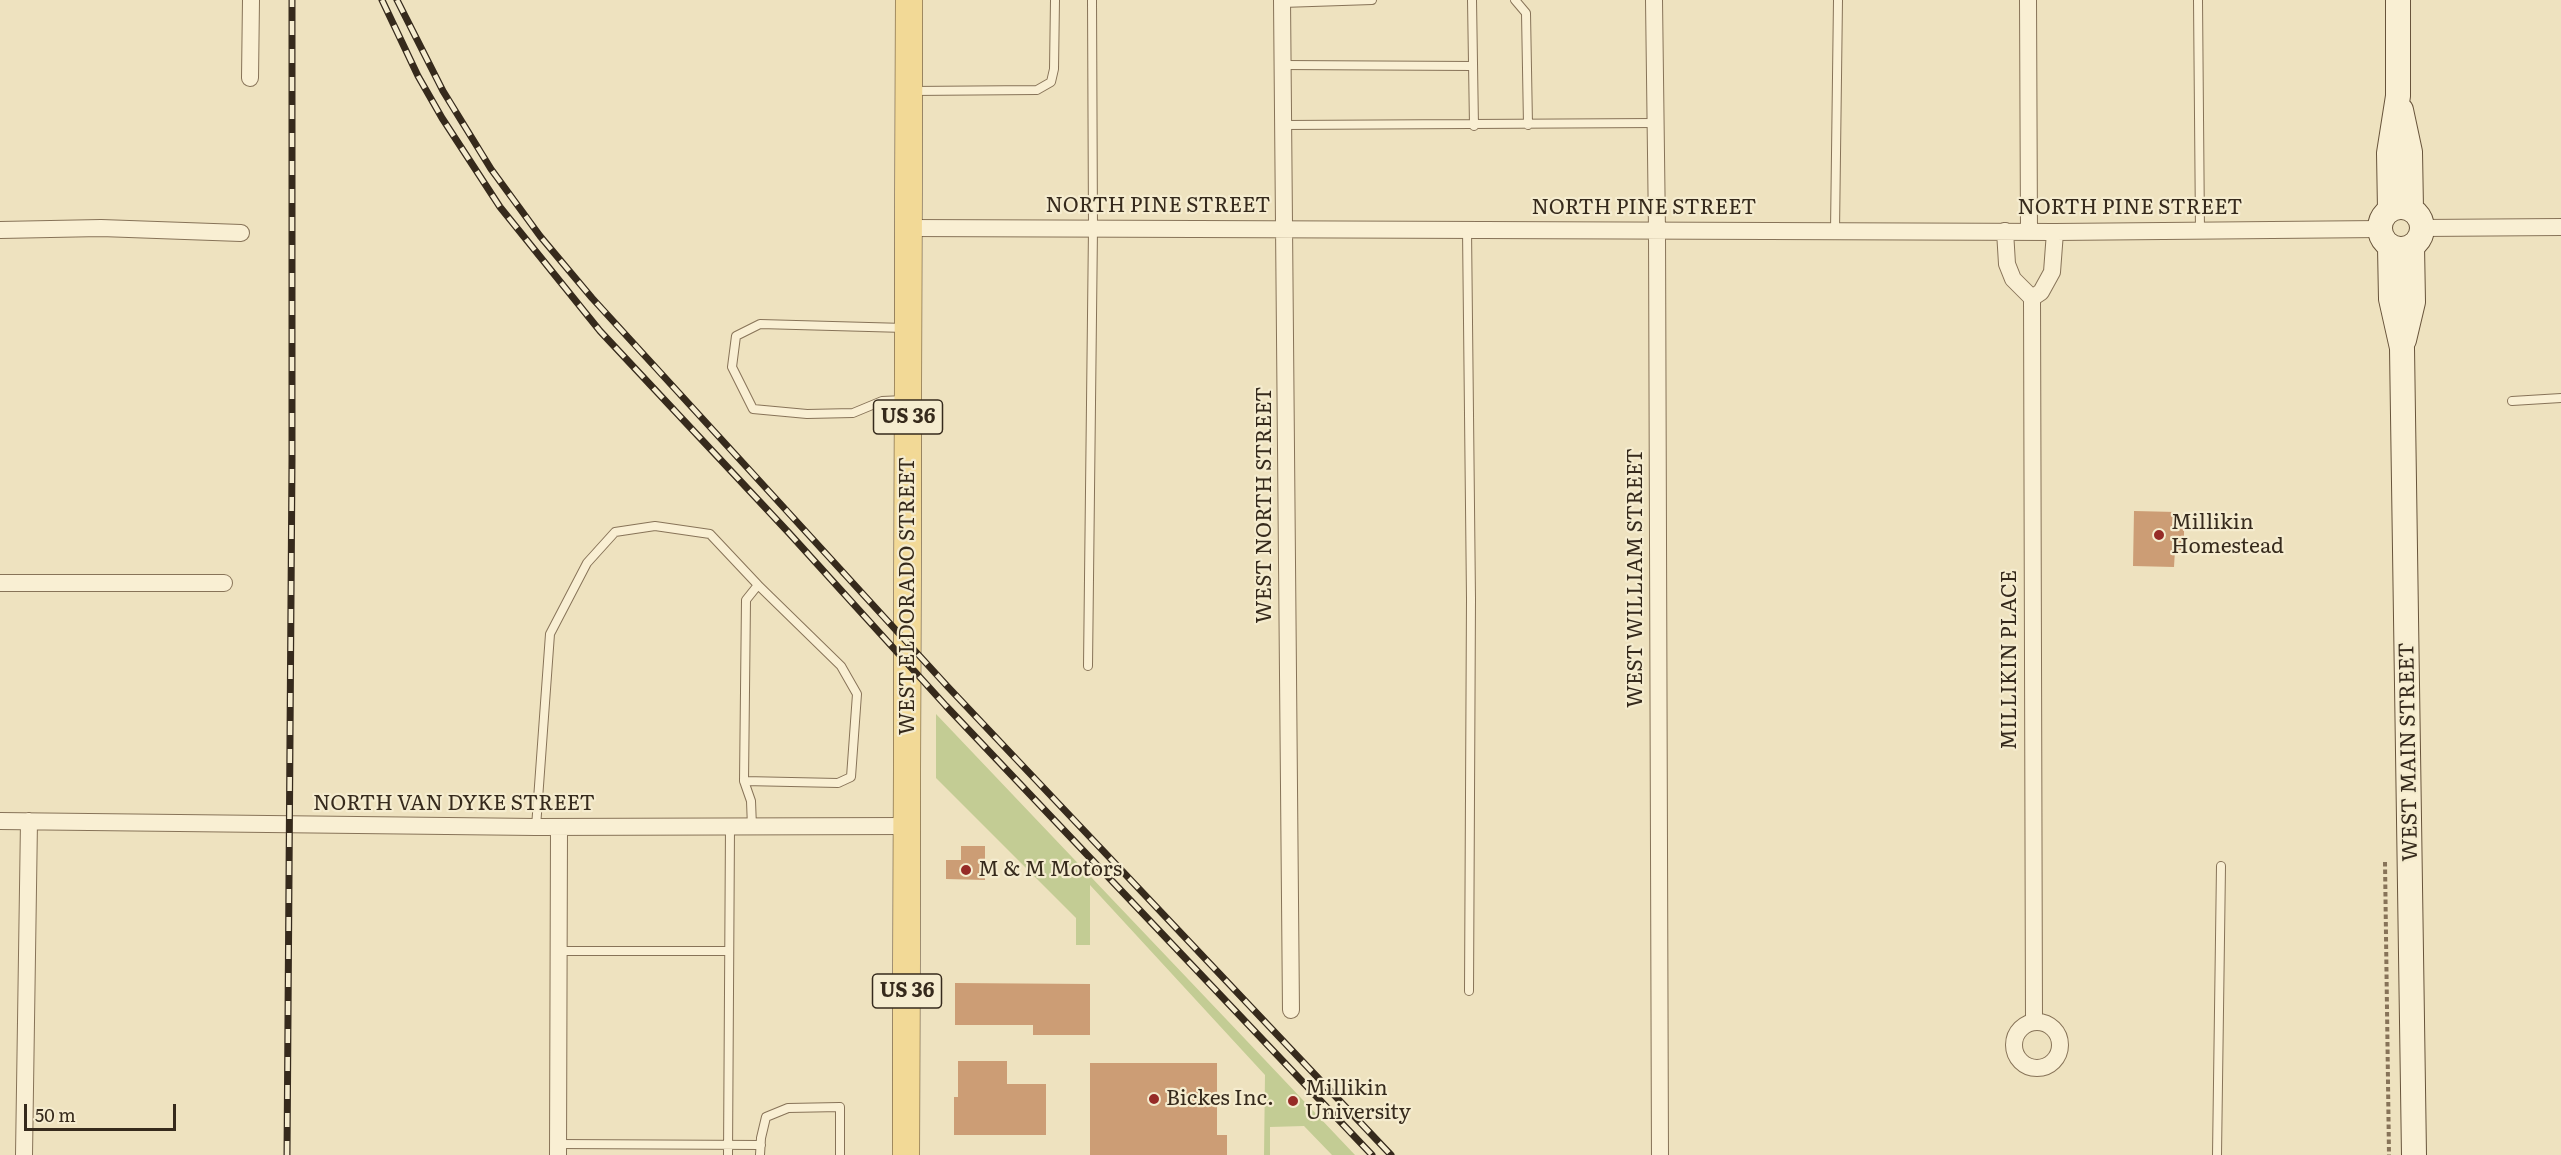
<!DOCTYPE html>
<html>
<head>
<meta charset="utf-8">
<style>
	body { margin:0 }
	#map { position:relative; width:2561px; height:1155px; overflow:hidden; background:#eee2bf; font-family:Literata,serif }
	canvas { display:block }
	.scale { position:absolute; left:24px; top:1104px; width:152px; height:27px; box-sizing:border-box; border:3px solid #362a1c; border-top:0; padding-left:8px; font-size:18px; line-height:21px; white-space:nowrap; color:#362a1c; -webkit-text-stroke:4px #f5eccf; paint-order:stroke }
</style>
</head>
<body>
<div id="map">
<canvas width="2561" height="1155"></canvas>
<div class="scale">50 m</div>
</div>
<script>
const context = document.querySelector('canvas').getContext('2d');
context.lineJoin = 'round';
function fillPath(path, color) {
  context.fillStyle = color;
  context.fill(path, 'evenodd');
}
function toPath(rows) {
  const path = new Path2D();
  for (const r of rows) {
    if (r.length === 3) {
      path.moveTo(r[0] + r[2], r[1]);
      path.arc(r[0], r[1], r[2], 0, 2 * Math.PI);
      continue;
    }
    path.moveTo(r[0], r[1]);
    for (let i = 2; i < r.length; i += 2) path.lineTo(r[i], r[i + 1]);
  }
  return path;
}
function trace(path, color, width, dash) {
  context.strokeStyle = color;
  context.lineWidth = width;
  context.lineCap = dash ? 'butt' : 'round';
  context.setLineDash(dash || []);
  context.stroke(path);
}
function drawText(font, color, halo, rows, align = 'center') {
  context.font = font + ' Literata,serif';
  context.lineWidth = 4.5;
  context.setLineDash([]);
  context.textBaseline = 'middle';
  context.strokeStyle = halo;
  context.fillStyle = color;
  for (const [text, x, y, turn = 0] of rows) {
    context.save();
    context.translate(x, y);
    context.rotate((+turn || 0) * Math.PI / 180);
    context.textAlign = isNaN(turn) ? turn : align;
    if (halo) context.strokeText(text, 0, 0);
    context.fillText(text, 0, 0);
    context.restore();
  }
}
fillPath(toPath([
	[936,714,1265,1060,1355,1155,1332,1155,1304,1126,1270,1127,1270,1155,1264,1155,1265,1075,1090,885,1090,945,1076,945,1076,918,936,778]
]), '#c3cc94');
fillPath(toPath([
	[2134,511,2176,512,2184,519,2184,551,2175,550,2174,567,2133,566],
	[961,846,985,846,985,880,946,879,946,860,961,860],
	[955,983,1090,984,1090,1035,1033,1035,1033,1025,955,1025],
	[958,1061,1007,1061,1007,1084,1046,1084,1046,1135,954,1135,954,1097,958,1097],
	[1090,1063,1217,1063,1217,1135,1227,1135,1227,1155,1090,1155]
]), '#cc9d75');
const lane = toPath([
	[1472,0,1474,126],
	[1515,0,1526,13,1528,125],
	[2198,0,2200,231],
	[1282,3,1372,0],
	[1283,65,1473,66],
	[911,91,1037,90,1051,82,1054,69,1055,0],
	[1284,125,1656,123],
	[1467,229,1471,599,1469,991],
	[1835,231,1838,0],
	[904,400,882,401,853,413,807,414,753,409,732,367,736,336,760,324,905,328],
	[2512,401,2561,398],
	[1088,666,1093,228,1092,0],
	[744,781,838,783,851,777,857,694,841,666,758,585,746,600,744,781,751,801,752,827],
	[536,827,550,634,587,563,615,532,655,526,710,534,758,585],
	[558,951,729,951],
	[558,1144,761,1145],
	[728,1155,730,827],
	[760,1155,761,1138,766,1117,788,1108,840,1107,840,1155],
	[2217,1155,2221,866]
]);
const street = toPath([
	[1282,0,1291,1010],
	[1654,0,1657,231,1660,1155],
	[2028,0,2029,231],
	[250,78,251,0],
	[909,228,2055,232,2380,229],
	[2422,228,2561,227],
	[0,230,101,228,241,233],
	[2005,231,2007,264,2013,279,2032,298],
	[2032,298,2034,1021],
	[2032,298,2041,292,2052,272,2055,232],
	[0,583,224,583],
	[0,821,536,827,907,826],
	[2037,1045,23],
	[24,1155,29,821],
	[558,1155,559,828]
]);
const secondary = toPath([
	[2401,110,2410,152,2411,209],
	[2401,228,21],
	[2390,210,2389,153,2398,96,2398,0],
	[2390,247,2391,299,2402,348,2414,1155],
	[2404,340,2413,302,2412,246]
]);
const primary = toPath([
	[906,1155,909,0]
]);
trace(lane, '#877358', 10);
trace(street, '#877358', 18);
trace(secondary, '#68543b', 26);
trace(primary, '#54402c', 28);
trace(toPath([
	[2385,862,2389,1155]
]), '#877358', 4, [4.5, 3]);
trace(lane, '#f9efd3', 8);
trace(street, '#f9efd3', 16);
trace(secondary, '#f9efd3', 24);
trace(primary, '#f2d996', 27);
const rail = toPath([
	[382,0,418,76,442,118,500,207,600,331,789,533,946,706,1372,1155],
	[397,0,443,91,491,169,540,236,592,298,948,687,1391,1155],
	[287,1155,292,459,292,0]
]);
trace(rail, '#362a1c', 7);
trace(rail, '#f5eccf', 4.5, [14]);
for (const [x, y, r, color] of [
	[2159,535,6,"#962b27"],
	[966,870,6,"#962b27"],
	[1154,1099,6,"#962b27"],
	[1293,1101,6,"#962b27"]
]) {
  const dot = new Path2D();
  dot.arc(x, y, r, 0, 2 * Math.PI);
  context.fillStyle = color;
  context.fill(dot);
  trace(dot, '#f5eccf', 2);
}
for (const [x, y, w] of [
	[908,417,69],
	[907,991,69]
]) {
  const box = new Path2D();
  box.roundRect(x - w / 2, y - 17, w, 34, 4.5);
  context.fillStyle = '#f5eccf';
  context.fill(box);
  trace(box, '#362a1c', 1.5);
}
drawText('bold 20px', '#362a1c', null, [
	["US 36",908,417],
	["US 36",907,991]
]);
drawText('21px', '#362a1c', '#f5eccf', [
	["NORTH PINE STREET",1158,206],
	["NORTH PINE STREET",1644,208],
	["NORTH PINE STREET",2130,208],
	["WEST NORTH STREET",1265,505,-90],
	["WEST WILLIAM STREET",1636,578,-90],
	["WEST ELDORADO STREET",908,596,-90],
	["MILLIKIN PLACE",2010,660,-90],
	["WEST MAIN STREET",2409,752,-91],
	["NORTH VAN DYKE STREET",454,804]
]);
drawText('21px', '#362a1c', '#f5eccf', [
	["Millikin",2171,523],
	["Homestead",2171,547],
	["M & M Motors",978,870],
	["Millikin",1305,1089],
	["University",1305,1113],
	["Bickes Inc.",1166,1099]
], 'left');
</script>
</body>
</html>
